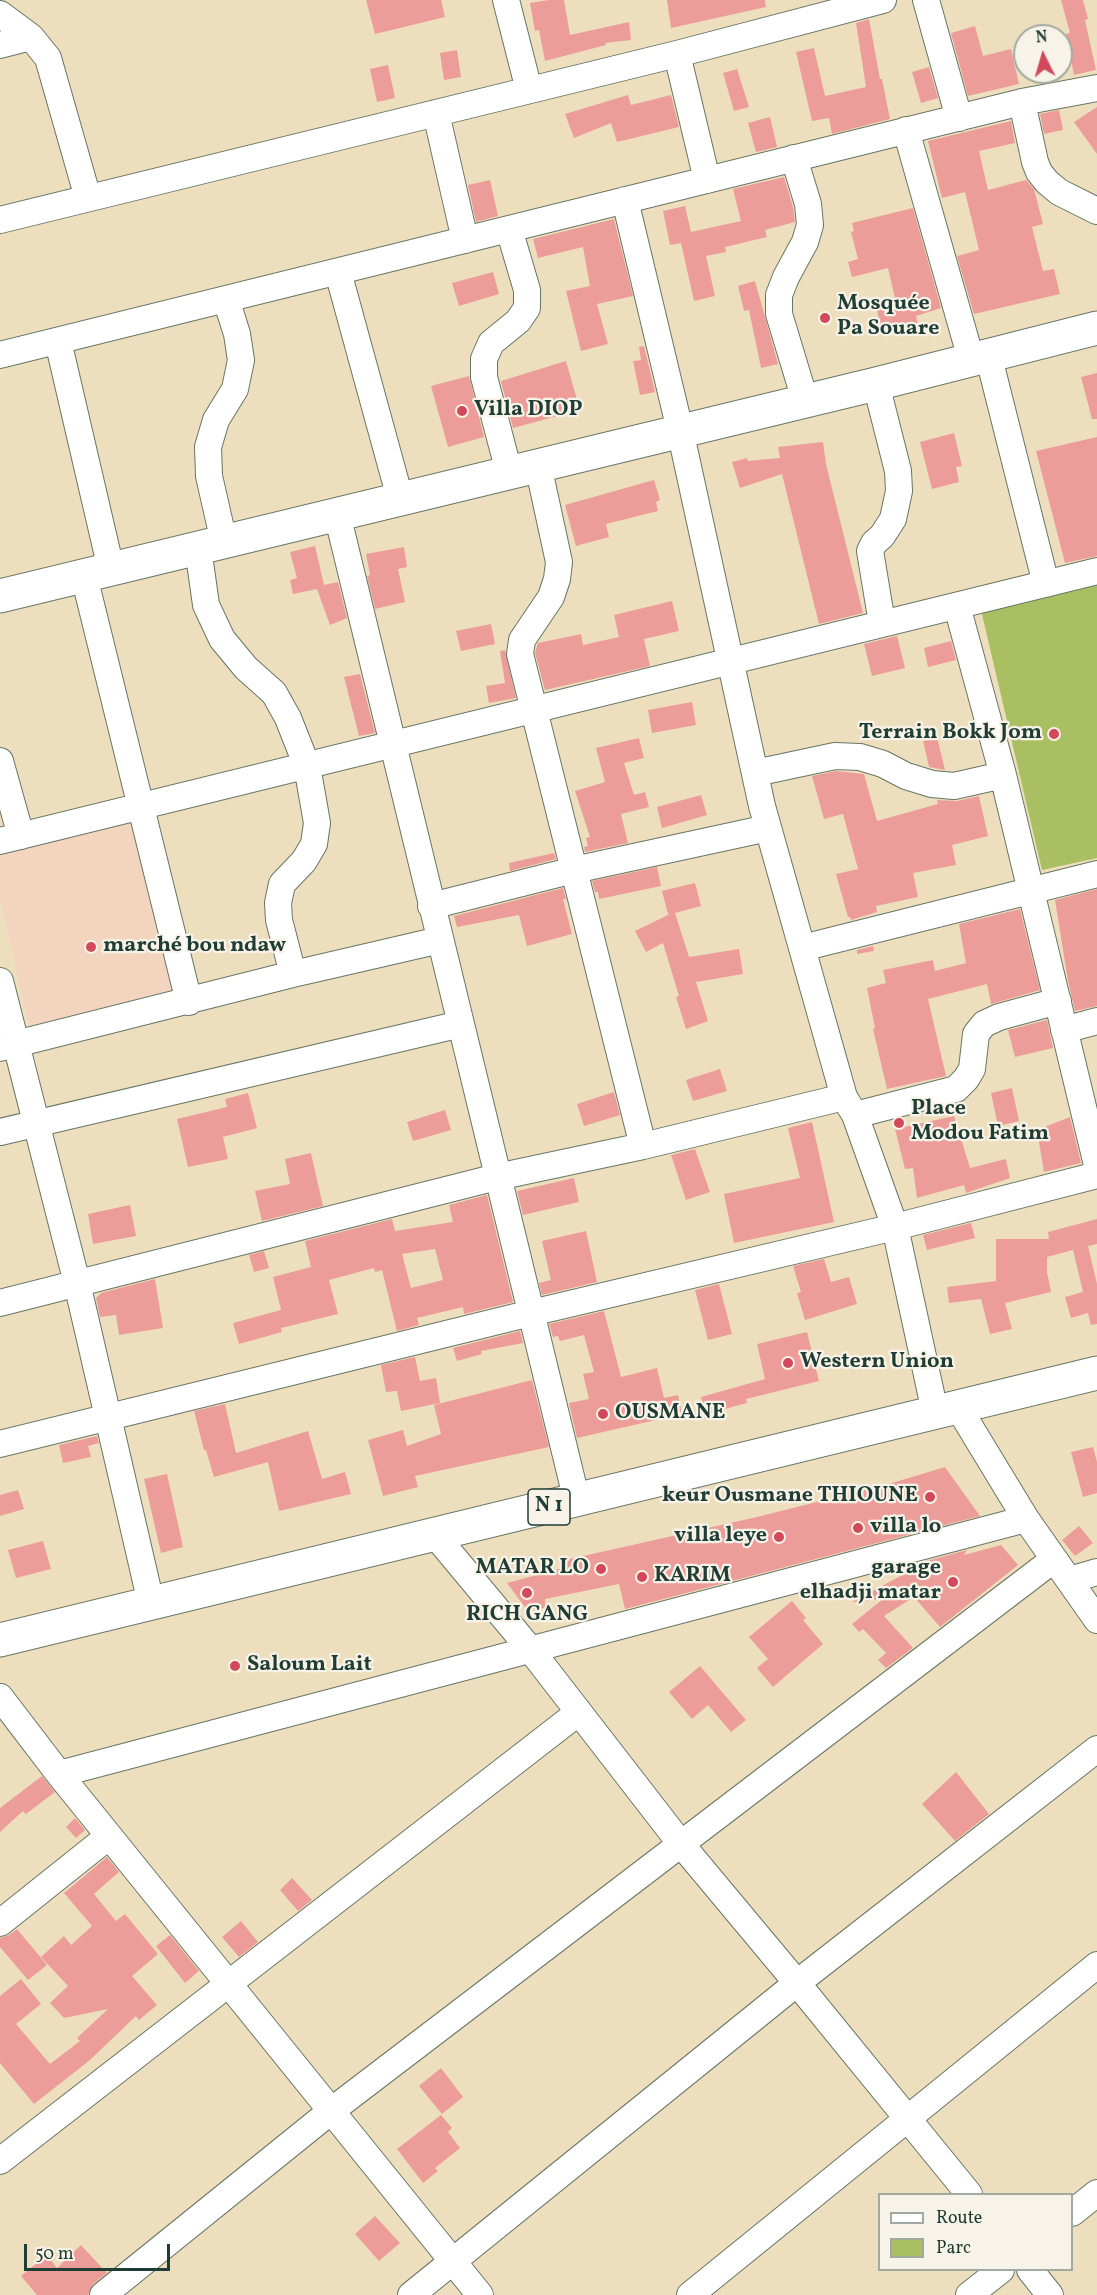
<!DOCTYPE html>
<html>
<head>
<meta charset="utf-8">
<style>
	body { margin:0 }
	#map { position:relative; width:1097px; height:2295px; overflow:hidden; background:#eddfbe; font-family:Vollkorn,serif }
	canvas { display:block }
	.legend { position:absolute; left:878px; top:2193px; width:195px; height:78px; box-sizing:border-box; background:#f7f3e8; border:2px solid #a1aaa0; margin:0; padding:8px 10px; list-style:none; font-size:18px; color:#1f3d34 }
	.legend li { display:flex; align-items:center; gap:12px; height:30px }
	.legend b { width:30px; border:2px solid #a1aaa0 }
	.north { position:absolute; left:1013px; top:24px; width:60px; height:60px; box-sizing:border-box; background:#f7f3e8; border:2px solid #a1aaa0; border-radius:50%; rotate:355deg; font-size:16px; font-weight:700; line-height:24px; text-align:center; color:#1f3d34 }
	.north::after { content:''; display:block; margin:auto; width:21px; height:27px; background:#d1495b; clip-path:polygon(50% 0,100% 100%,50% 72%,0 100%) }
	.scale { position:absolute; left:24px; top:2244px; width:146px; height:27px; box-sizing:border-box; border:3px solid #1f3d34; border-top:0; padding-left:8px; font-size:18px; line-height:21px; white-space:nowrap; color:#1f3d34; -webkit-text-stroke:4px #f7f3e8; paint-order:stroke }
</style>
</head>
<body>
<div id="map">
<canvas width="1097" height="2295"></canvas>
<ul class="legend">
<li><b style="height:8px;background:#fff"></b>Route</li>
<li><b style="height:16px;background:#aabe62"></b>Parc</li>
</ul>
<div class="north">N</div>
<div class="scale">50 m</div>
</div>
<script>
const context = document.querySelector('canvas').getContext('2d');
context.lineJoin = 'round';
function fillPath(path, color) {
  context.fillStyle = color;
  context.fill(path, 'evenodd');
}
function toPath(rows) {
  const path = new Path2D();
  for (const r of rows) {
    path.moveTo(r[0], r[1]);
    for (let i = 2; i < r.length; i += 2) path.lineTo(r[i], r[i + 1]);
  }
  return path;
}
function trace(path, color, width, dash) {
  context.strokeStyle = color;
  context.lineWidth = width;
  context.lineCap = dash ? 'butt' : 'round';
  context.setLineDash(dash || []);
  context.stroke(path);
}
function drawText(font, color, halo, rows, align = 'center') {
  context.font = font + ' Vollkorn,serif';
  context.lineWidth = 4.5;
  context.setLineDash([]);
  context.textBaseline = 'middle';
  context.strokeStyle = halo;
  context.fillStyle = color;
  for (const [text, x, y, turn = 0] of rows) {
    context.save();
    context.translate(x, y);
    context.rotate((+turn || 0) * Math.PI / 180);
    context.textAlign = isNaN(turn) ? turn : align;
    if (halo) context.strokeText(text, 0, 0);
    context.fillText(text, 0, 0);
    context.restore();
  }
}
fillPath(toPath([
	[138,817,184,993,30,1028,0,901,0,849]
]), '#f3d4bf');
fillPath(toPath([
	[1097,583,1097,858,1042,870,981,610]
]), '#aabe62');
fillPath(toPath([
	[366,0,441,0,445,17,375,34],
	[549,0,564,0,570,35,629,22,631,40,605,43,606,45,545,61,539,30,535,31,530,3],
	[667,0,765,0,766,7,671,28],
	[1061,0,1083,0,1088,19,1085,20,1096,70,1074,75,1066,34,1070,33],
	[869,19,880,79,882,79,890,119,832,134,829,118,812,121,796,52,814,48,825,96,866,87,856,23],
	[975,26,983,56,1011,49,1019,84,968,96,951,33],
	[457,50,461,77,444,80,440,53],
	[388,65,395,98,377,102,370,69],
	[929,67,938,98,921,103,912,72],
	[737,69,749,107,734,111,723,73],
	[628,95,631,105,671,95,679,127,617,142,611,123,574,138,565,114],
	[1097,107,1097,154,1074,122],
	[1059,110,1063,130,1044,134,1040,114],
	[770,117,777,147,756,152,748,123],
	[1011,121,1015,143,979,151,988,190,1026,180,1034,189,1043,224,1032,227,1043,271,1054,269,1060,294,974,314,957,256,979,250,965,192,942,198,928,141],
	[784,177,793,207,795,222,765,230,767,237,725,247,726,252,706,256,715,296,694,301,681,243,670,245,663,211,685,206,691,232,741,221,733,189],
	[490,180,498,216,476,222,468,185],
	[913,208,941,308,916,316,918,326,883,334,875,303,895,298,888,268,852,277,848,262,858,259,851,232,854,231,852,223],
	[614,219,633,296,597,304,608,344,581,351,566,291,590,286,583,247,538,258,533,239],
	[493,272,499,294,459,306,452,283],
	[755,281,778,364,761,368,749,310,744,311,738,286],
	[644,346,655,392,640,395,633,361,641,360,639,347],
	[566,361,580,410,513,428,501,381],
	[1097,373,1097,419,1092,419,1081,377],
	[469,376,484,437,448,447,431,386],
	[954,433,962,466,956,467,959,482,932,489,920,442],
	[1097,437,1097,556,1065,563,1036,451],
	[823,442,826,464,863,613,819,624,782,474,740,488,732,462,747,458,748,461,780,458,778,447],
	[654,480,660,500,656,502,658,511,606,524,609,537,576,546,565,505],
	[315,546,324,585,338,582,347,618,330,625,317,589,293,594,290,580,297,578,290,552],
	[404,547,407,567,398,569,405,602,375,609,367,576,370,575,366,554],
	[672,601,679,631,644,639,650,666,545,690,535,653,538,643,581,634,583,645,619,637,614,615],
	[491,624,495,644,461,651,456,631],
	[897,636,905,668,872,676,864,644],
	[951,641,956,660,928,667,924,648],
	[505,650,516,698,489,703,486,686,505,683,500,651],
	[360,674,375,733,359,736,344,677],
	[692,702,696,725,652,733,648,710],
	[937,737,945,770,929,767,923,741],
	[639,738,644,758,624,763,634,795,645,792,649,807,621,814,628,843,585,852,584,847,588,846,586,838,590,837,575,791,605,782,596,748],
	[836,771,864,774,877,821,938,804,937,800,957,801,979,796,988,836,952,845,956,865,913,873,918,897,876,906,877,912,851,920,850,917,848,917,836,874,858,869,843,814,824,819,812,776],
	[701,795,707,815,662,828,657,807],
	[554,853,556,859,510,871,509,863],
	[657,867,661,886,599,899,598,892,595,892,592,881],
	[695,883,701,906,675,913,689,957,739,949,743,974,696,982,708,1021,686,1029,676,997,679,996,663,943,646,952,635,931,670,914,668,914,662,891],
	[563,888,566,899,563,899,572,934,527,946,519,915,457,927,454,916],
	[1097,889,1097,1006,1075,1011,1068,981,1055,900],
	[1020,909,1040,990,991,1004,987,984,928,999,946,1076,887,1089,873,1029,875,1028,867,988,886,983,883,970,933,960,935,971,966,963,959,924],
	[873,946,874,951,857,954,857,950],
	[1047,1020,1053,1048,1015,1057,1008,1030],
	[720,1069,727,1091,693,1101,686,1080],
	[1012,1088,1019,1121,998,1126,991,1093],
	[614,1092,620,1115,584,1126,577,1104],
	[248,1093,257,1128,223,1137,228,1159,188,1167,177,1119,227,1107,225,1099],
	[445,1110,451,1130,413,1141,407,1122],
	[954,1116,970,1168,1006,1159,1010,1178,966,1193,964,1185,917,1198,913,1168,905,1169,895,1129],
	[1070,1117,1081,1163,1044,1172,1037,1130],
	[812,1122,834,1222,734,1243,724,1194,800,1178,788,1128],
	[695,1149,710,1192,686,1200,671,1155],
	[311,1153,323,1206,262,1221,255,1191,290,1184,285,1159],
	[574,1178,579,1202,523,1215,517,1191],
	[487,1195,513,1302,464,1314,463,1307,417,1318,419,1325,397,1331,382,1270,375,1272,374,1268,329,1280,338,1314,281,1328,282,1332,239,1344,233,1323,281,1310,273,1277,311,1267,305,1241,392,1219,395,1231,453,1222,449,1205],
	[435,1249,443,1280,411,1288,402,1254],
	[130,1205,136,1236,93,1244,88,1214],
	[1097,1219,1097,1244,1088,1246,1097,1284,1097,1324,1091,1325,1088,1313,1071,1318,1065,1297,1083,1292,1073,1250,1047,1257,1047,1272,1051,1292,1005,1303,1012,1329,990,1334,981,1299,949,1303,947,1287,996,1281,996,1239,1049,1239,1048,1232],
	[971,1223,975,1238,927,1250,923,1235],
	[586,1231,597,1282,542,1295,539,1283,551,1280,542,1241],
	[264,1251,269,1268,254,1272,249,1255],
	[824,1259,831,1282,849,1277,857,1304,805,1320,797,1293,801,1292,793,1266],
	[155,1279,163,1328,119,1335,116,1315,100,1317,96,1298,101,1293],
	[719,1284,732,1334,708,1340,695,1290],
	[604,1311,621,1377,657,1368,664,1398,678,1395,682,1414,577,1438,569,1403,589,1399,583,1374,594,1372,584,1335,560,1341,558,1336,553,1337,549,1324],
	[520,1331,523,1343,481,1351,482,1354,457,1361,453,1348],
	[807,1332,819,1381,746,1399,747,1403,706,1414,701,1397,765,1379,757,1344],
	[415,1357,420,1381,436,1378,440,1403,401,1411,397,1391,386,1392,381,1365],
	[532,1380,549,1447,415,1476,418,1487,383,1496,368,1440,403,1430,407,1446,441,1434,434,1405],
	[225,1404,236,1453,308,1431,322,1479,345,1472,351,1494,279,1511,268,1462,214,1477,206,1450,204,1450,194,1411],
	[97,1436,99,1443,88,1446,91,1457,63,1463,59,1445],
	[1093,1447,1097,1462,1097,1493,1083,1497,1071,1452],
	[945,1467,980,1516,625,1609,619,1584,545,1599,545,1608,527,1610,507,1583,563,1568,561,1561,757,1517,892,1483],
	[167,1474,183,1547,161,1553,144,1479],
	[18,1490,24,1509,0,1516,0,1495],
	[1079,1526,1093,1543,1075,1556,1062,1540],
	[43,1541,51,1569,16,1578,8,1550],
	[1001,1545,1018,1565,940,1627,914,1597,884,1616,913,1648,886,1668,878,1660,886,1653,863,1629,859,1632,852,1624,883,1599,852,1602,906,1573,905,1567,967,1550,964,1555],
	[792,1601,806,1618,803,1620,823,1644,773,1687,757,1668,768,1659,749,1637],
	[700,1666,746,1720,731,1732,708,1705,692,1719,669,1692],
	[956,1772,989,1814,955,1841,922,1804],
	[42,1776,55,1792,26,1814,23,1811,0,1832,0,1808],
	[75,1818,85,1830,76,1838,66,1827],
	[107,1857,119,1872,94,1894,116,1921,125,1914,158,1954,132,1976,157,2005,139,2020,136,2016,90,2060,34,2104,0,2063,0,1996,21,1979,41,2004,16,2024,50,2064,80,2041,77,2038,108,2009,64,2018,50,2003,68,1986,41,1957,64,1936,71,1945,92,1926,64,1893],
	[292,1878,312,1900,298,1911,280,1890],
	[241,1921,258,1942,239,1957,222,1937],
	[17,1929,47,1965,28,1980,0,1947,0,1938,9,1935],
	[170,1935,199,1971,185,1983,156,1946],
	[441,2068,463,2097,442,2114,419,2086],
	[441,2115,452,2128,448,2132,460,2148,435,2168,438,2171,423,2183,397,2149],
	[375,2216,400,2243,379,2261,355,2234],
	[81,2245,107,2273,93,2284,88,2295,37,2295,21,2276,47,2255,57,2268]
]), '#ed9d99');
const minor = toPath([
	[506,0,529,90],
	[926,0,959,118],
	[0,14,31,37,48,58,88,198],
	[0,45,31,37],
	[677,54,707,180],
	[1022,102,1035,162,1039,172,1047,182,1059,192,1097,211],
	[436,113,465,240],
	[906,130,971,359],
	[794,158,808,204,810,225,805,242,786,277,779,295,779,314,805,400],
	[625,200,680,430,762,806,844,1097,855,1115,895,1227,935,1412],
	[0,220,677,54,883,0],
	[338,272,400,498],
	[58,341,111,569],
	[988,354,1046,584],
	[0,355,1022,102,1097,88],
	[876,384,898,471,899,491,893,519,882,536,874,543,870,551,882,623],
	[538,465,559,562,557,579,551,597,522,640,520,654,643,1146],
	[509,472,484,377,484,359,491,343,518,321,527,308,527,290,509,229],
	[337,514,577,1501],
	[224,542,209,476,208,447,216,420,235,389,241,360,237,334,226,299],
	[198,548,206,605,222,639,246,668,274,693,288,718,307,766,317,823,314,844,304,861,282,884,278,903,279,920,293,974],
	[84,576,189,1002],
	[957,606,1003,775,1097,1165],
	[0,761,21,836],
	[755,773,835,756,860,757,883,764,906,776,932,784,954,786,1003,775],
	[0,841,1097,571],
	[431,906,574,870,768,828],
	[802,948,1097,874],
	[0,981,77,1283,151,1603],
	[1064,1030,1097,1021],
	[0,1048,293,974,440,940],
	[855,1115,956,1089,966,1079,972,1069,976,1034,984,1024,999,1017,1058,1001],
	[0,1132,461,1024],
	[0,1303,497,1177,643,1146,844,1097],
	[958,1407,1026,1519,1097,1620],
	[0,1444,531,1313,895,1227,1097,1175],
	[435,1535,530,1649,681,1844,797,1983,969,2194],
	[1070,1580,1097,1572],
	[0,1697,59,1774,480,2295],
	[59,1774,1026,1519],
	[0,1923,109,1836],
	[0,2161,579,1712],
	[1072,2213,1097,2193],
	[1030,2270,1050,2295],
	[103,2295,331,2111,1053,1560],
	[411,2295,797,1983,1097,1749],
	[690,2295,1097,1965],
	[969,2295,1001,2270]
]);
const major = toPath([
	[0,596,876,384,1097,328]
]);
const highway = toPath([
	[0,1640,1097,1373]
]);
trace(minor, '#677664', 28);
trace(major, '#677664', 35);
trace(highway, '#677664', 35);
trace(minor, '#fff', 26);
trace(major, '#fff', 33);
trace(highway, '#fff', 33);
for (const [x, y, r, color] of [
	[825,318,6,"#d1495b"],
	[462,411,6,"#d1495b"],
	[1054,734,6,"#d1495b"],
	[91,947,6,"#d1495b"],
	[899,1123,6,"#d1495b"],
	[788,1363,6,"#d1495b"],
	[603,1414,6,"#d1495b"],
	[930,1497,6,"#d1495b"],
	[858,1528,6,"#d1495b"],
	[779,1537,6,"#d1495b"],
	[601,1569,6,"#d1495b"],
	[642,1577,6,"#d1495b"],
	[953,1582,6,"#d1495b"],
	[527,1593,6,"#d1495b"],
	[235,1666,6,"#d1495b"]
]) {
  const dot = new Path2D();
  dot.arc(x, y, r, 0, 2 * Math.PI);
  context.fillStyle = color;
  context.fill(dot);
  trace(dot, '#f7f3e8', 2);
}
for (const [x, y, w] of [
	[549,1507,42]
]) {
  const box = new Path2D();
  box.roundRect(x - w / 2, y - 18, w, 36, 4.5);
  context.fillStyle = '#f7f3e8';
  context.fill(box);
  trace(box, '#1f3d34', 1.5);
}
drawText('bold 21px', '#1f3d34', null, [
	["N 1",549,1507]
]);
drawText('bold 22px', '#1f3d34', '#f7f3e8', [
	["Mosquée",837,305],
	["Pa Souare",837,330],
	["Villa DIOP",474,411],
	["Terrain Bokk Jom",1042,734,"right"],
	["marché bou ndaw",103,947],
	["Place",911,1110],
	["Modou Fatim",911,1135],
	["Western Union",800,1363],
	["OUSMANE",615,1414],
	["keur Ousmane THIOUNE",918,1497,"right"],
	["villa lo",870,1528],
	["villa leye",767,1537,"right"],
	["MATAR LO",589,1569,"right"],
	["garage",941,1569,"right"],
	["elhadji matar",941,1594,"right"],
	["KARIM",654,1577],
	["RICH GANG",527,1616,"center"],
	["Saloum Lait",247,1666]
], 'left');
</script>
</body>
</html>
